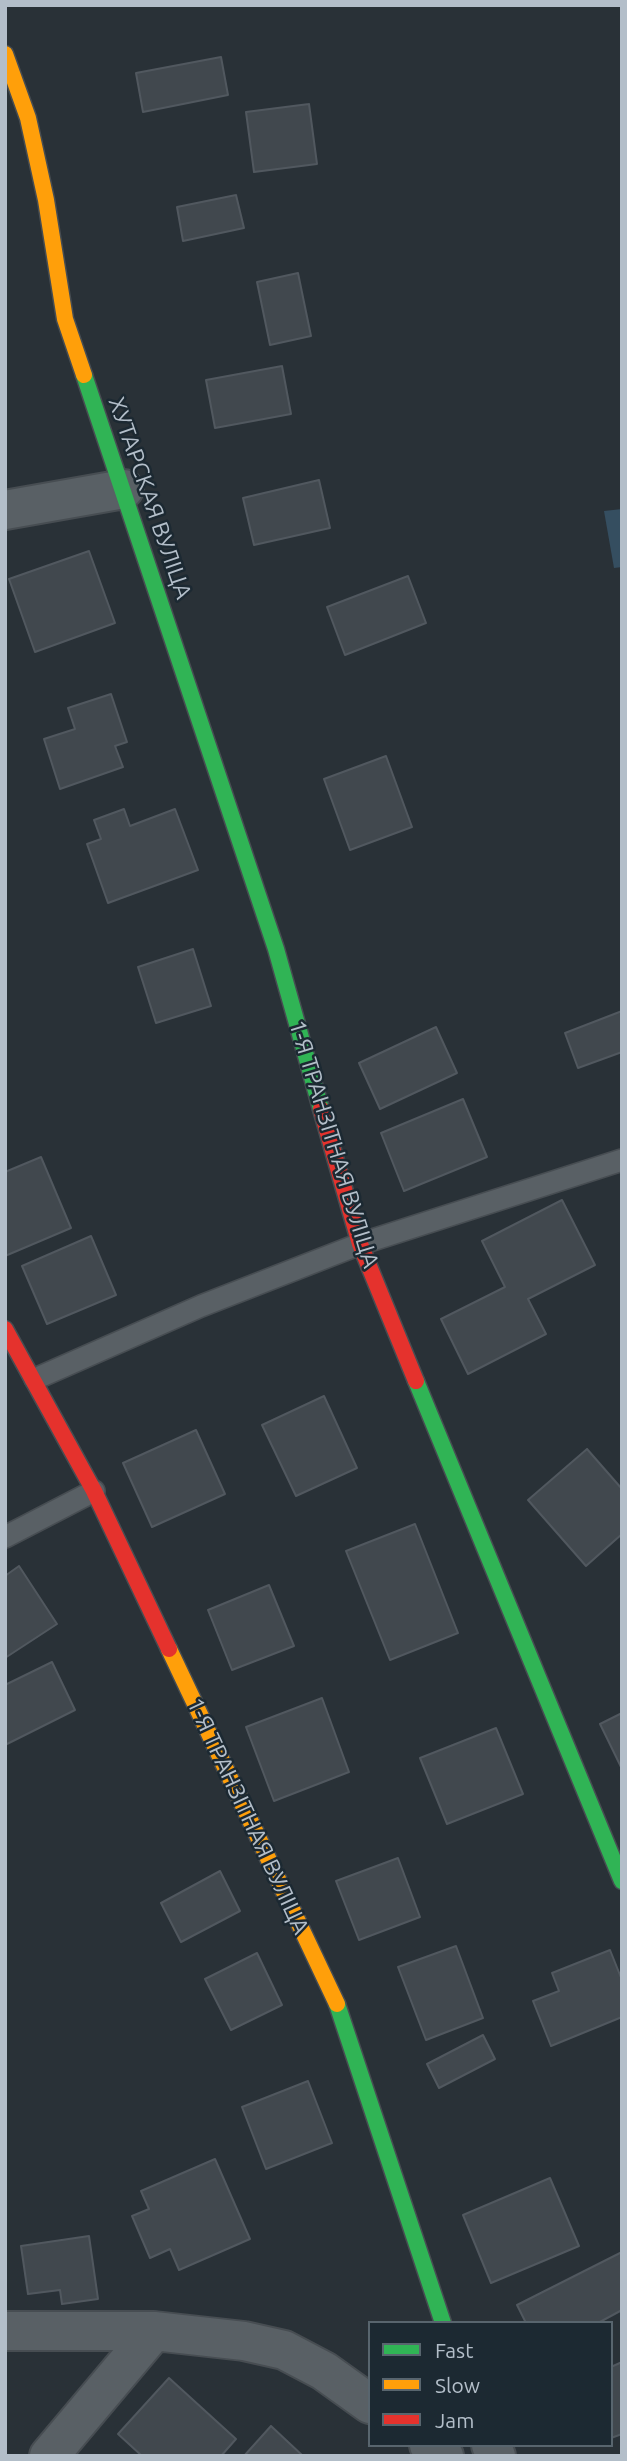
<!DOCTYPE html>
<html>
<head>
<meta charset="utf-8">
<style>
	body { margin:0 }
	#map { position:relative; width:627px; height:2461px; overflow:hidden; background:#293137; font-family:Ubuntu,sans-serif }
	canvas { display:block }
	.frame { position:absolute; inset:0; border:7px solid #b3bec9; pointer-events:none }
	.legend { position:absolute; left:368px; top:2321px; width:245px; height:126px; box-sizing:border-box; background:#1c2932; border:2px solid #58656e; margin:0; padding:9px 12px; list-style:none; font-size:21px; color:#b3bec9 }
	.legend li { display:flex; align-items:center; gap:14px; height:35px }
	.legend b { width:35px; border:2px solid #58656e }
</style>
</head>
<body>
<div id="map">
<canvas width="627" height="2461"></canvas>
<div class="frame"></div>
<ul class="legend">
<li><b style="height:9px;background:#30b455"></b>Fast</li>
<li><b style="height:9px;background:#ff9f0a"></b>Slow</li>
<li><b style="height:9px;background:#e5322d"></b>Jam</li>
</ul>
</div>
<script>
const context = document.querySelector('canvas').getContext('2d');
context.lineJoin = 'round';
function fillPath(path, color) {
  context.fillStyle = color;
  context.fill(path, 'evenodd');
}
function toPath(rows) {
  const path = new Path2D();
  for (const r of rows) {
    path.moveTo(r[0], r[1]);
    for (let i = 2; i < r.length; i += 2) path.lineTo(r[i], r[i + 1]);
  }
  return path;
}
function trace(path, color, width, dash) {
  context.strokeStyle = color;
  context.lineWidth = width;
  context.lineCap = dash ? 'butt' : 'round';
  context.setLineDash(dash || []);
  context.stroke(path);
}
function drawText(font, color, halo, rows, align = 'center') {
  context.font = font + ' Ubuntu,sans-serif';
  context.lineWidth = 5;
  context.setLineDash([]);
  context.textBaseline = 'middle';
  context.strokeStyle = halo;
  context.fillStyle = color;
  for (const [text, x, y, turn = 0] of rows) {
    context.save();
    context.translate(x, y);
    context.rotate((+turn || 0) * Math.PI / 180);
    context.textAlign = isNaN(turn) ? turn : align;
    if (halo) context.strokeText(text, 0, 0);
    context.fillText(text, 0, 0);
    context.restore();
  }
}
fillPath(toPath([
	[622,509,622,567,614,568,604,511]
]), '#354e60');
const building = toPath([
	[221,57,228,95,143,112,136,73,221,57],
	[309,104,317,164,254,172,246,112,309,104],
	[236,195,244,228,183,241,177,207,236,195],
	[298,273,311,336,270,345,257,282,298,273],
	[282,366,291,414,215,428,206,380,282,366],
	[319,480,330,528,254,545,243,498,319,480],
	[89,551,115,623,35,652,9,579,89,551],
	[408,576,426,623,345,655,327,607,408,576],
	[111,694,127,742,115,746,123,767,60,789,44,739,75,729,68,708,111,694],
	[386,756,412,827,350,850,324,779,386,756],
	[124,809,130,826,175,809,198,870,108,903,87,844,101,839,94,820,124,809],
	[193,949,211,1006,156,1023,138,967,193,949],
	[622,1011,622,1052,578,1068,565,1033,622,1011],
	[436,1027,457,1073,380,1109,359,1063,436,1027],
	[463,1099,487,1157,404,1191,381,1133,463,1099],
	[41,1157,71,1228,5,1256,5,1172,41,1157],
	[562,1200,595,1265,528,1299,546,1334,468,1374,441,1319,505,1287,482,1241,562,1200],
	[91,1236,116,1295,47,1324,22,1266,91,1236],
	[324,1396,357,1468,296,1496,262,1425,324,1396],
	[196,1430,225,1494,152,1527,123,1463,196,1430],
	[587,1449,622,1489,622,1534,586,1566,528,1500,587,1449],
	[415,1524,458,1633,390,1660,346,1551,415,1524],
	[19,1566,57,1624,5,1658,5,1576,19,1566],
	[269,1585,294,1646,232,1670,208,1610,269,1585],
	[52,1662,75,1710,5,1745,5,1685,52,1662],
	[322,1698,349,1772,274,1801,246,1727,322,1698],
	[622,1713,622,1769,600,1724,622,1713],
	[496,1728,523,1794,447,1824,420,1758,496,1728],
	[398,1858,420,1917,359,1940,336,1881,398,1858],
	[220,1871,240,1911,181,1942,161,1903,220,1871],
	[456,1946,483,2018,426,2040,398,1967,456,1946],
	[610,1950,622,1980,622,2017,551,2046,533,2001,559,1991,552,1973,610,1950],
	[257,1953,282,2005,231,2030,205,1979,257,1953],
	[483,2035,495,2059,439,2088,427,2064,483,2035],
	[308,2081,332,2143,266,2169,242,2107,308,2081],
	[215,2159,250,2239,179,2270,170,2249,150,2258,132,2216,149,2209,141,2191,215,2159],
	[550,2178,579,2246,491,2283,463,2215,550,2178],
	[89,2236,98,2299,62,2304,60,2290,28,2294,21,2246,89,2236],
	[622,2252,622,2310,598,2323,526,2323,517,2305,622,2252],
	[622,2362,622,2434,611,2438,611,2367,622,2362],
	[169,2378,236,2439,221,2456,142,2456,118,2434,169,2378],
	[271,2426,303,2456,244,2456,271,2426]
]);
fillPath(building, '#41484e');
trace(building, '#51585f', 2);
const lane = toPath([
	[35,1379,201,1306,360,1244,622,1160],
	[5,1537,94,1491]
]);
const street = toPath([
	[5,510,124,489],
	[5,2331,154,2331,244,2341,284,2350,324,2371,370,2404],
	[429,2445,444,2456],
	[491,2445,496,2456],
	[49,2456,154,2331]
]);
const fast = toPath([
	[84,375,276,949,321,1109],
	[416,1381,622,1881],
	[337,2004,443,2323]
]);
const slow = toPath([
	[5,54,28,118,46,200,65,319,84,375],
	[169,1649,337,2004]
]);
const jam = toPath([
	[321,1109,360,1244,416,1381],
	[5,1329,94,1491,169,1649]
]);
trace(lane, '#474d52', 24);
trace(street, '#474d52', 42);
trace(fast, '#474d52', 19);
trace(slow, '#474d52', 19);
trace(jam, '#474d52', 19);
trace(lane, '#596065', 21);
trace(street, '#596065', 38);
trace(fast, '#30b455', 16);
trace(slow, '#ff9f0a', 16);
trace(jam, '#e5322d', 16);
drawText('23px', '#b3bec9', '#1c2932', [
	["ХУТАРСКАЯ ВУЛІЦА",150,498,71],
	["1-Я ТРАНЗІТНАЯ ВУЛІЦА",334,1144,73],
	["1-Я ТРАНЗІТНАЯ ВУЛІЦА",248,1816,65]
]);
</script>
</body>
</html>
